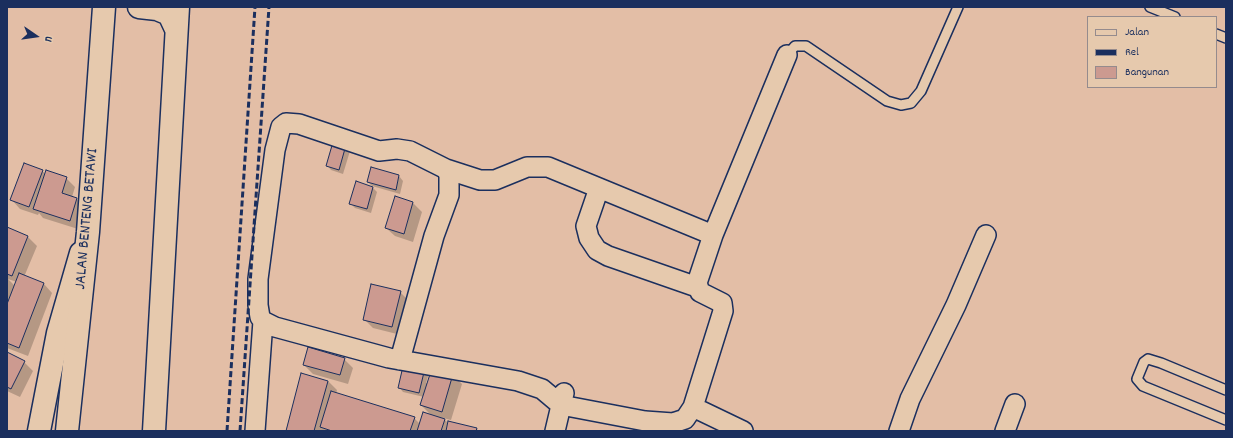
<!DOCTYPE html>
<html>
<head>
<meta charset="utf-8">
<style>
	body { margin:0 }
	#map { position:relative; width:1233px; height:438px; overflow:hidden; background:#e3bea6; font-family:Dekko,sans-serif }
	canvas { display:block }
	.frame { position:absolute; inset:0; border:8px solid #1b2f5e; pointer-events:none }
	.legend { position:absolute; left:1087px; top:16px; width:130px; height:72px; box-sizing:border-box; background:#e6c9ad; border:1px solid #958b8d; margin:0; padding:5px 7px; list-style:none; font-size:12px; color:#1b2f5e }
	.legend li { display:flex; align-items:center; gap:8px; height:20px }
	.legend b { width:20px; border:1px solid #958b8d }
	.north { position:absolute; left:16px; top:16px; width:40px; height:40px; -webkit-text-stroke:3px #e6c9ad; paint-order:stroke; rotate:103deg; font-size:11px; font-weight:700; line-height:16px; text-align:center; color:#1b2f5e }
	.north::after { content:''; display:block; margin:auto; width:14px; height:18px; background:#1b2f5e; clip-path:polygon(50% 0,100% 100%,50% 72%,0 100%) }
</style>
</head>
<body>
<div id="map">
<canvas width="1233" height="438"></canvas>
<div class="frame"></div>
<ul class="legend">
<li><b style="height:5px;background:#e6c9ad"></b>Jalan</li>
<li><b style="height:5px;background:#1b2f5e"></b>Rel</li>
<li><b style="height:11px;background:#cc9a90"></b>Bangunan</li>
</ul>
<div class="north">U</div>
</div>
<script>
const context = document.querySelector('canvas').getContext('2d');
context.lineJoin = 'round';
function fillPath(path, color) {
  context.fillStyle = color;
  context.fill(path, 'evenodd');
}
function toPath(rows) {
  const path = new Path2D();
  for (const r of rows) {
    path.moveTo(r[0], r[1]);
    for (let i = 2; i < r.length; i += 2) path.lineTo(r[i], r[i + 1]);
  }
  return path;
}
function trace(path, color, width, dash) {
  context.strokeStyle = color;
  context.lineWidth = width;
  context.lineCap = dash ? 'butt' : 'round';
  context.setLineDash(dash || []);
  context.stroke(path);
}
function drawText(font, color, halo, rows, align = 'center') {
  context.font = font + ' Dekko,sans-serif';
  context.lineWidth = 3.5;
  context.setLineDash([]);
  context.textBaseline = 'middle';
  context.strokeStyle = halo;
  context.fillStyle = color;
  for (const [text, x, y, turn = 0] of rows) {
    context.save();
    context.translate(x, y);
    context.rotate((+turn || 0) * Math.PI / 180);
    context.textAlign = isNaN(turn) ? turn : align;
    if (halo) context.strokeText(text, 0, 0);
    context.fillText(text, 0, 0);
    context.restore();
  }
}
fillPath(toPath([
	[333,143,350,151,343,174,331,170,327,165],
	[371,169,399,176,403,181,400,194,372,186,368,182],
	[42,171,46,174,66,178,75,187,72,197,77,199,85,208,78,229,43,218,39,213,38,215,20,209,12,200],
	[356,183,373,188,377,192,371,213,355,208,350,203],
	[396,197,413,203,422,212,413,242,395,236,386,228],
	[7,228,28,237,37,246,24,277,44,284,52,293,28,356,7,348],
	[8,279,17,282,15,286],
	[400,292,409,301,401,335,373,328,364,319],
	[7,353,24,362,33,371,20,397,7,391],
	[344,359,353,368,348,384,313,374,304,365],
	[405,364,429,373,426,383,428,383,453,375,462,384,451,420,443,418,449,424,476,428,479,431,286,430,302,374,328,381,337,390,336,394,414,418,420,424,432,416,421,405,424,397,403,392,399,387]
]), '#0003');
const building = toPath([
	[333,142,346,145,339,170,326,166,333,142],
	[24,163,43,170,29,207,10,200,24,163],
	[371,167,399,175,396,190,367,182,371,167],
	[46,170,67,177,62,193,77,198,70,221,33,209,46,170],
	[356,181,373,187,367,209,349,204,356,181],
	[395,196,413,202,404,234,385,228,395,196],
	[7,227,28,236,12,276,7,274,7,227],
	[19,273,44,283,19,348,7,343,7,304,19,273],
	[371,284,401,291,392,327,363,320,371,284],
	[308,347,345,358,340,375,303,365,308,347],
	[7,352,25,361,11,389,7,387,7,352],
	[404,362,425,368,419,393,398,388,404,362],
	[432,368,453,374,442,412,420,405,432,368],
	[301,373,328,381,314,431,286,431,301,373],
	[331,391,415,417,410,431,332,431,320,427,331,391],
	[423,412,445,419,441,431,417,431,423,412],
	[448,421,477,428,476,431,446,431,448,421]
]);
fillPath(building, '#cc9a90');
trace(building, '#1b2f5e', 1);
const service = toPath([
	[1150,7,1175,17],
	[1216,34,1226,38],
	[787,55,795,46,806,46,887,101,901,105,911,103,921,91,958,7],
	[1226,390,1161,363,1148,359,1144,362,1137,379,1143,386,1226,420]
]);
const minor = toPath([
	[446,169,480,180,495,180,527,167,548,167,713,235],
	[599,188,586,226,589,238,597,250,608,256,697,287],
	[400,360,434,236,449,195,449,175,446,169,410,151,397,149,379,151,299,124,286,123,281,127,275,150,258,279,258,305,260,317,263,321,275,327,389,358,518,381,542,389,561,405,645,421,673,423,685,419,693,407,723,311,722,303,700,292,697,283,713,235,787,55],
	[693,407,743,431],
	[255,431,263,321],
	[555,431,564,393],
	[899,431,910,399,956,305,986,235],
	[1005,431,1015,404]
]);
const tertiary = toPath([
	[39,431,58,333,81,253]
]);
const secondary = toPath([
	[139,7,157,9,169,14,176,29],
	[67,431,88,232,104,7],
	[154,431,178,7]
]);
trace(service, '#1b2f5e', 12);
trace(minor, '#1b2f5e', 22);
trace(tertiary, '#1b2f5e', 25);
trace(secondary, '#1b2f5e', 25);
trace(service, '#e6c9ad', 9);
trace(minor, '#e6c9ad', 19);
trace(tertiary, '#e6c9ad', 22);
trace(secondary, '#e6c9ad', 22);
trace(toPath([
	[227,431,255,7],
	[240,431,269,7]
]), '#1b2f5e', 3, [6, 3]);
drawText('16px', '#1b2f5e', '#e6c9ad', [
	["JALAN BENTENG BETAWI",88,219,-85]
]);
</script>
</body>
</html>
